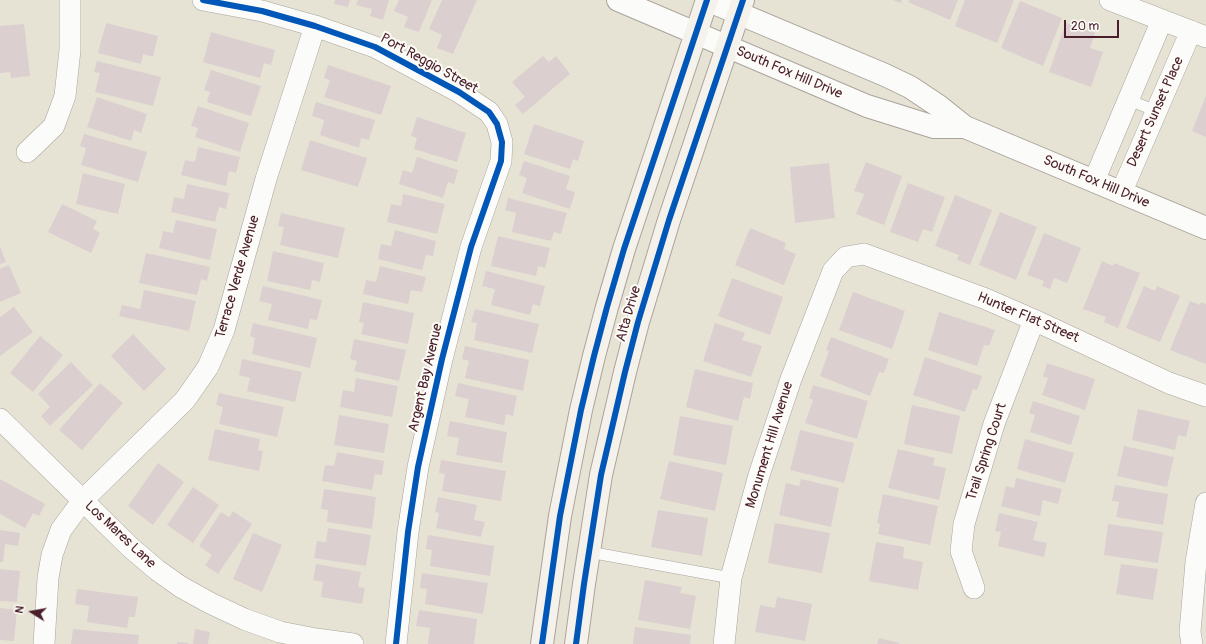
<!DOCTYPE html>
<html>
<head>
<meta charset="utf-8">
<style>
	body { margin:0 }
	#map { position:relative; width:1206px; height:644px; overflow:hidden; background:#e7e3d4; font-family:Pangolin,sans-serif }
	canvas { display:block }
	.north { position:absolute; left:12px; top:592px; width:40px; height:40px; -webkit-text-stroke:3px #fdfcf7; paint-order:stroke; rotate:281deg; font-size:11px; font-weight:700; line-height:16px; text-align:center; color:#4a1f2b }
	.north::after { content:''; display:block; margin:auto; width:14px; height:18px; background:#4a1f2b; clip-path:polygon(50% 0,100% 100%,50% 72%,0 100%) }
	.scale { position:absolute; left:1064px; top:20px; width:55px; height:18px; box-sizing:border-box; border:2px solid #4a1f2b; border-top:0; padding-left:5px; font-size:12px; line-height:14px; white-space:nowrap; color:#4a1f2b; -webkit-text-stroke:3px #fdfcf7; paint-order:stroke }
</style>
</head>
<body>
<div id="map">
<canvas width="1206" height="644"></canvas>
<div class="north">N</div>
<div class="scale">20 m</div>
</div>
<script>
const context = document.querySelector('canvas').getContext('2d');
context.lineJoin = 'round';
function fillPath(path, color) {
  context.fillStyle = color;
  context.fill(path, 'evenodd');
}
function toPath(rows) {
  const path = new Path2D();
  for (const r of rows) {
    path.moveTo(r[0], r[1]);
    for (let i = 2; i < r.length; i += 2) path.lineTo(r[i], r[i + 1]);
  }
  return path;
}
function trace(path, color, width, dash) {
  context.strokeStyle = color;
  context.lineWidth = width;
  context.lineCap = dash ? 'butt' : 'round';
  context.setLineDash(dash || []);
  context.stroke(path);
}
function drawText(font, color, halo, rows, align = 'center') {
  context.font = font + ' Pangolin,sans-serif';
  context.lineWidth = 4;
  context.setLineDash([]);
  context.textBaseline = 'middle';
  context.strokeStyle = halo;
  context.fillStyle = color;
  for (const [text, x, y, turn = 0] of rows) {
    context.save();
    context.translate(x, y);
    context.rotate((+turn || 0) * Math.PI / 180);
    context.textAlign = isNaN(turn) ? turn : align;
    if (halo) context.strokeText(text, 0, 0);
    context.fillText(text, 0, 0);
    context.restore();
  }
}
fillPath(toPath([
	[335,0,350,0,348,7,334,4],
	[358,0,389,0,383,20,370,16,372,9,356,5],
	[399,0,432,0,419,32,404,27,408,17,394,11],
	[442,0,477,0,453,54,437,48,442,35,429,29],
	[893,0,902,0,901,3],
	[909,0,958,0,950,20,908,2],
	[965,0,1014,0,997,43,955,26],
	[1020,1,1062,18,1043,66,1001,48],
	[106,23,158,36,153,57,143,54,141,64,98,53],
	[1066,23,1095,33,1090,48,1103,52,1091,87,1049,72],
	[24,24,30,76,11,78,10,72,0,73,0,26],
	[211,32,275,50,271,65,264,63,260,78,203,62],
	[543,56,549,62,556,56,570,74,523,114,515,105,525,97,512,82],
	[97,61,161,77,153,106,95,92,100,73,94,72],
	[328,65,391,86,381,115,324,97,330,80,324,78],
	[211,70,261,86,251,116,207,102,210,92,204,90],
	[1206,96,1206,137,1192,131],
	[97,97,147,114,141,133,134,130,131,141,87,127],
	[316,102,375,120,369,140,361,138,359,148,320,135,324,120,312,116],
	[198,106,249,123,240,152,195,137,198,128,191,126],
	[417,117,466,133,457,162,414,149,417,138,411,136],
	[534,124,584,141,578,161,573,159,570,169,524,154],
	[84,134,147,152,138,182,81,165,86,148,80,146],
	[310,140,367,158,358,187,301,170],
	[198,147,240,157,236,173,229,171,226,186,181,175,185,160,195,162],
	[417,157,458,170,454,184,448,182,443,198,399,184,403,170,412,173],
	[524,161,570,176,566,189,575,192,570,209,522,193,527,178,519,175],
	[866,162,902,176,884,225,856,214,864,194,854,191],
	[829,163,835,218,795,223,790,167],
	[83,173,125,184,118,214,76,204],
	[908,183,945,197,932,232,923,229,918,242,890,232],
	[187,184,229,193,226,209,219,207,215,222,171,212,174,197,184,199],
	[403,194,445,204,437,234,387,222,391,204,401,206],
	[955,195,992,210,970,265,957,260,959,255,935,246],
	[508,198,567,213,561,234,554,232,551,241,512,232,516,213,505,210],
	[62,204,97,221,93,229,100,233,91,253,48,232],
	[1000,212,1037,227,1016,280,979,265],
	[281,213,345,228,338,258,280,245,284,227,278,226],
	[176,220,217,229,210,260,159,248,163,231,173,233],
	[750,228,786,243,784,249,796,254,784,285,735,265],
	[395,230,436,241,433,256,426,255,422,270,378,259,381,244,391,246],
	[1044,233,1081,248,1067,283,1054,278,1050,289,1042,286,1044,281,1027,275],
	[498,236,550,248,545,268,538,266,536,276,491,266],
	[0,246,6,262,0,264],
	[273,251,324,263,320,282,312,280,310,290,267,281],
	[146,253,210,267,207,281,201,279,197,295,139,283],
	[1102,261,1113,266,1114,263,1140,273,1118,328,1104,322,1106,317,1083,309],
	[9,265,21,293,0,302,0,269],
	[380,266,426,277,422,292,411,290,408,304,363,294,366,280,376,282],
	[486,271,545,286,540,306,533,304,530,315,491,305,495,289,482,286],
	[732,278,783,297,770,335,718,316],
	[263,286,322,300,317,320,310,319,308,329,268,320,272,304,259,301],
	[1144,286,1155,291,1157,286,1180,296,1160,342,1126,328],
	[144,290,196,301,189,331,119,316,122,305,140,309],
	[853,292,905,311,892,349,839,330],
	[1190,301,1200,305,1201,302,1206,304,1206,364,1170,350],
	[363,302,414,313,408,344,361,334,364,323,359,322],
	[14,307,33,332,0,356,0,317],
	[475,309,539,324,532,353,474,340,477,323,471,322],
	[939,312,995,330,989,346,984,345,977,366,928,350],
	[253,323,317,338,310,368,252,354,255,338,250,336],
	[715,323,745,333,742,340,762,346,751,377,703,361],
	[133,334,166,369,144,391,111,356],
	[40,336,63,355,33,392,10,373],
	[831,337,889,359,884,373,879,372,870,396,820,376,829,351,826,350],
	[354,339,406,350,399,381,354,371,357,361,350,359],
	[465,346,529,360,523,391,465,378,469,361,462,359],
	[925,357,982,376,977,390,973,389,965,412,913,395],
	[242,359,302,372,295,402,247,391,250,378,239,375],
	[71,362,93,385,50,426,41,416,50,407,38,394],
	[1047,363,1095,379,1085,410,1042,395,1048,378,1043,377],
	[695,369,753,383,750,399,744,397,738,421,686,407],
	[356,378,398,386,392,417,340,407,343,390,354,392],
	[100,383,123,403,82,450,59,430],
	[458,383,517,396,513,416,506,414,504,425,465,417,469,399,455,396],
	[813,385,868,401,857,439,805,423,813,400,809,398],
	[219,393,284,407,277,437,219,424,223,407,216,405],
	[1033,401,1080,416,1071,445,1030,432,1035,415,1029,413],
	[912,405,960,416,952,454,904,444],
	[1138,409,1190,421,1186,437,1178,435,1175,450,1132,440],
	[339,415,389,424,384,453,334,445],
	[680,416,733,426,726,465,673,455],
	[450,421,507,432,502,463,456,455,459,438,447,436],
	[215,429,260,439,258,450,263,451,259,471,208,460],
	[800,430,854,443,844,483,790,470],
	[1025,439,1074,453,1065,483,1017,469],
	[1124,446,1174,457,1167,487,1117,476],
	[898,449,935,458,933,465,946,468,939,500,888,488],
	[337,452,384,461,382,475,375,474,372,490,322,481,325,465,334,466],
	[441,460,506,471,501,501,442,491,445,474,439,473],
	[669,461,723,473,715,511,660,499],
	[158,463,184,482,153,525,128,506],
	[1016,478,1062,489,1058,504,1043,500,1040,516,1001,506,1006,486,1014,488],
	[0,479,45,504,39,516,33,513,25,528,0,514],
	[801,479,839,488,831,527,779,515,786,483,799,486],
	[1115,485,1168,494,1163,525,1116,517,1119,502,1112,501],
	[193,487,219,505,193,543,167,525],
	[324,489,376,497,372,529,327,522,328,510,321,509],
	[883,494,938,506,930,545,878,534,880,524,877,523],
	[438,497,477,505,474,520,485,522,481,537,436,528,439,513,435,512],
	[658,510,708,518,702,556,651,547],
	[233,511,252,524,218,574,205,565,212,555,199,546,221,512,229,517],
	[999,513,1038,522,1033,540,1047,543,1044,557,998,546,1001,532,995,531],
	[775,523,830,533,822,573,768,563],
	[1108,524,1163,532,1158,563,1104,555],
	[328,528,371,535,366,566,314,558,317,541,326,542],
	[0,530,20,533,18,546,5,544,3,562,0,562],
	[253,533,282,545,262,592,233,579],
	[428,535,494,546,490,576,430,566,432,550,426,549],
	[876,542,904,547,903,558,923,562,918,590,869,581],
	[316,564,361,572,358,587,365,588,362,604,321,597,323,582,313,580],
	[1121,564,1158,569,1153,600,1116,594],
	[0,569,20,571,17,602,0,601],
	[422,573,488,583,483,614,425,604,427,589,420,588],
	[645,580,682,587,680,593,696,596,690,629,638,620],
	[77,589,138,597,135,617,129,617,127,628,87,622,89,606,75,604],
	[777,597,812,604,805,641,755,632,760,605,775,608],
	[0,608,17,610,14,641,0,640],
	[419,610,477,619,474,644,428,644,430,628,416,626],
	[635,627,691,635,690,644,633,644],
	[73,629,139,635,138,644,71,644],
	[195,629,210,632,208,644,193,644],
	[879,638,899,643,899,644,877,644],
	[177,642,188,643,188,644,177,644]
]), '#dbcfcf');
const service = toPath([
	[1129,100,1156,111],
	[589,552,731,578]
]);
const minor = toPath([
	[203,0,262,11,315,26,375,47,459,92,489,112,497,124,502,142,501,161,471,247,442,359,418,467,408,532,396,644],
	[1110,0,1206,37],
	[27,152,54,126,65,96,70,50,70,0],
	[1094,181,1162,20],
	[1121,193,1191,31],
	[0,419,130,547,157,570,181,587,210,603,244,619,280,632,316,639,353,644],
	[974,588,961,551,964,524,994,424,1034,320],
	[44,644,48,578,52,555,61,530,83,500,185,400,208,367,224,330,266,179,315,26],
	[724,644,731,578,759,475,791,379,833,271,846,257,864,254,986,299,1034,320,1169,383,1206,396],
	[1192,644,1190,632,1196,562,1206,503]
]);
const tertiary = toPath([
	[618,0,867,106,934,127,965,127],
	[707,0,885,75,910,87,940,107,965,127,1206,228]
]);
const secondary = toPath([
	[542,644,560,516,581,410,594,356,607,307,624,249,707,0],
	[576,644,584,584,601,475,625,372,638,322,669,220,743,0]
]);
trace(service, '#aaa39c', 12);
trace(minor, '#aaa39c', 22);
trace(tertiary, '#aaa39c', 24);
trace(secondary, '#aaa39c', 24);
trace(service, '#fbfbf9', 11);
trace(minor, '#fbfbf9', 21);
trace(tertiary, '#fbfbf9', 22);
trace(secondary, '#f5f1eb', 22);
trace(toPath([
	[203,0,262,11,315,26,375,47,459,92,489,112,497,124,502,142,501,161,471,247,442,359,418,467,408,532,396,644],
	[542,644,560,516,581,410,594,356,607,307,624,249,707,0],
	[576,644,584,584,601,475,625,372,638,322,669,220,743,0]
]), '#0057b8', 6);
drawText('14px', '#4a1f2b', '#fdfcf7', [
	["Port Reggio Street",429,64,29],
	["South Fox Hill Drive",789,73,23],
	["Desert Sunset Place",1156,112,-66],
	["South Fox Hill Drive",1096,182,23],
	["Terrace Verde Avenue",238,277,-74],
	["Alta Drive",629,314,-74],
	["Hunter Flat Street",1028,318,23],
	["Argent Bay Avenue",426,378,-77],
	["Monument Hill Avenue",770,445,-73],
	["Trail Spring Court",987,452,-72],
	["Los Mares Lane",120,535,43]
]);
</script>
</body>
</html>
